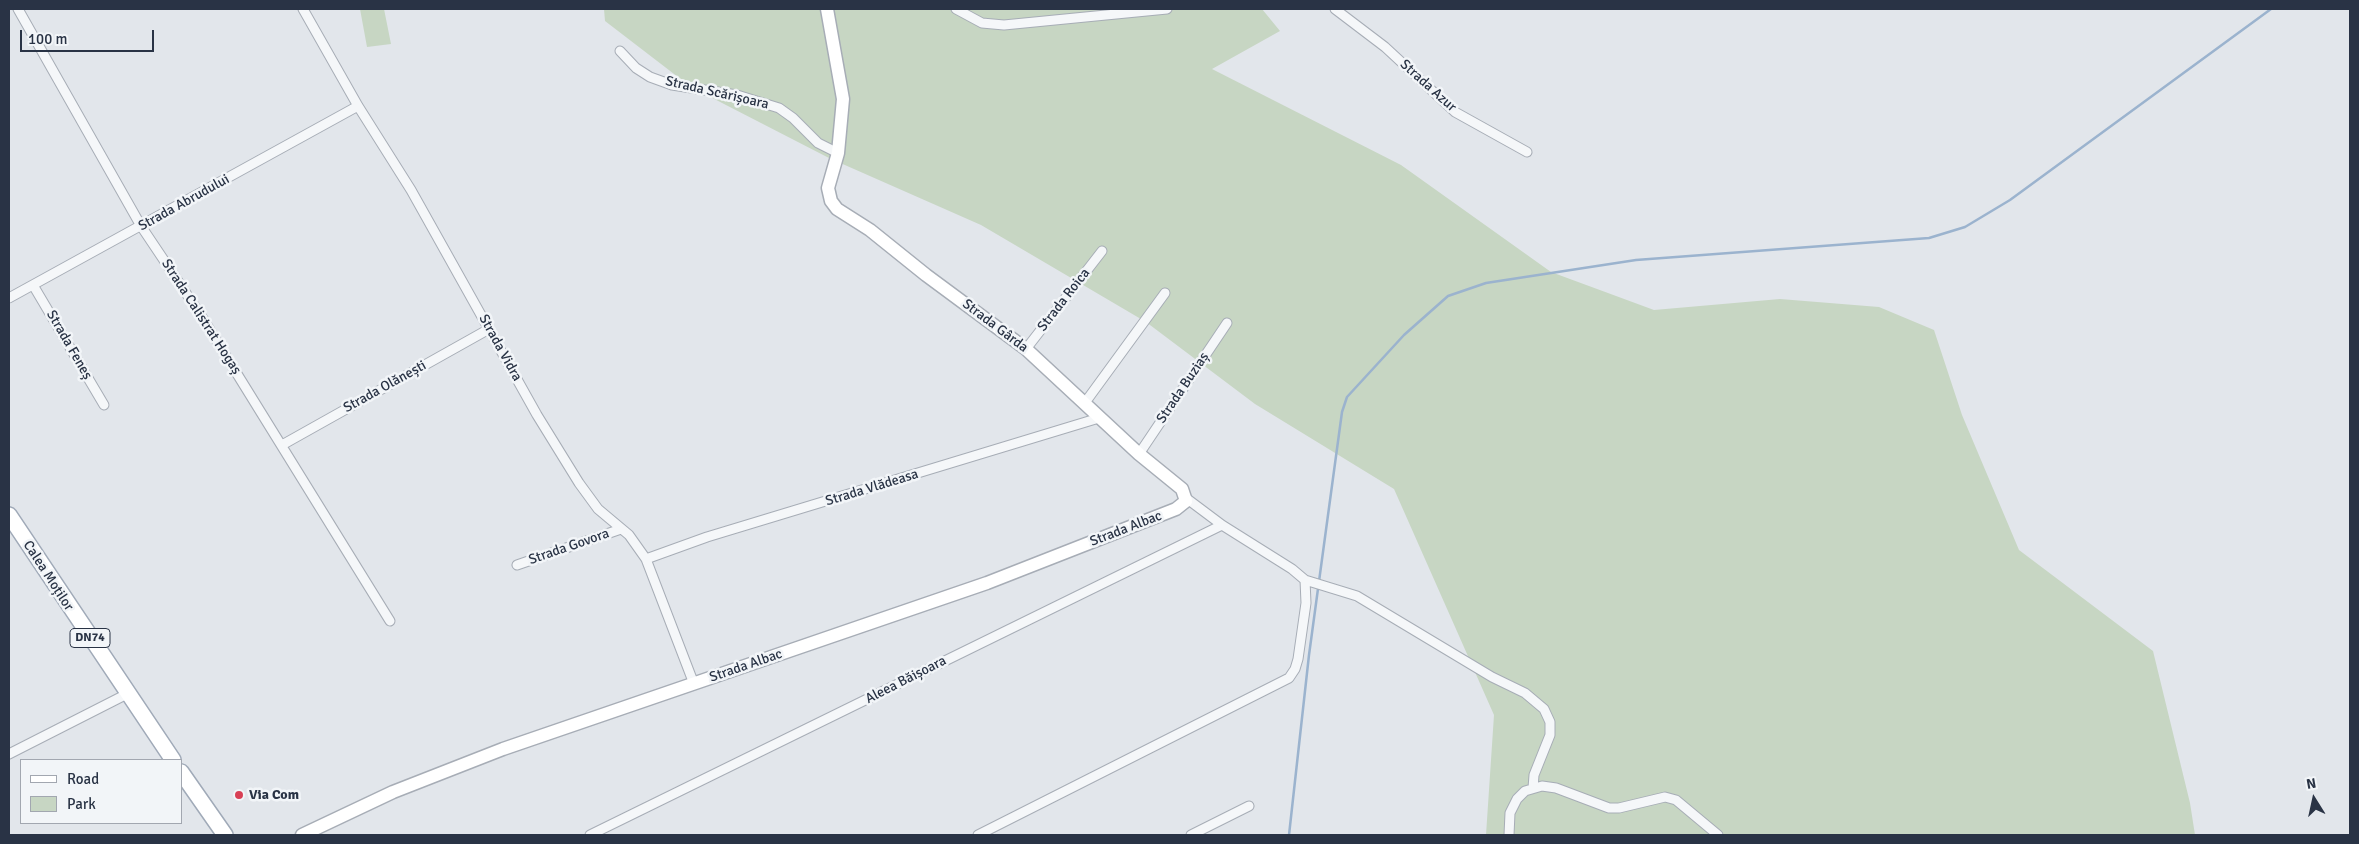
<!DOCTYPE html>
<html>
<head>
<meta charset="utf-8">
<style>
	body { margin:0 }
	#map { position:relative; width:2359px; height:844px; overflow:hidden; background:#e2e6eb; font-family:Signika,sans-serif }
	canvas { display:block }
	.frame { position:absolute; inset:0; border:10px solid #293345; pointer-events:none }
	.legend { position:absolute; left:20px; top:759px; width:162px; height:65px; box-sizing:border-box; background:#f2f5f8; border:1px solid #a2a7b0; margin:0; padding:6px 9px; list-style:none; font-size:15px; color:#293345 }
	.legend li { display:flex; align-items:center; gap:10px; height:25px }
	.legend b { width:25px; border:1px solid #a2a7b0 }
	.north { position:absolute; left:2289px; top:774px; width:50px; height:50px; -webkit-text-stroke:4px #f2f5f8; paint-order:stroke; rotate:350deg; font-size:14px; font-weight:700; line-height:20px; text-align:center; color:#293345 }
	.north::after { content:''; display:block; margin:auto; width:18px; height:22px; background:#293345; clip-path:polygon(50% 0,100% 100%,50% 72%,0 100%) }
	.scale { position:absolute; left:20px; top:30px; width:134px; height:22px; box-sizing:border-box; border:2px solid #293345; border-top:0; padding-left:6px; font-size:15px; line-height:18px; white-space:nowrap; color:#293345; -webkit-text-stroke:4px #f2f5f8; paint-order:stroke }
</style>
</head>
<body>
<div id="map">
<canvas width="2359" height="844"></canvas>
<div class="frame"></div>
<ul class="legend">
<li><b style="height:6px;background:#fff"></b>Road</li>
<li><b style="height:14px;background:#c7d6c3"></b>Park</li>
</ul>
<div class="north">N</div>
<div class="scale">100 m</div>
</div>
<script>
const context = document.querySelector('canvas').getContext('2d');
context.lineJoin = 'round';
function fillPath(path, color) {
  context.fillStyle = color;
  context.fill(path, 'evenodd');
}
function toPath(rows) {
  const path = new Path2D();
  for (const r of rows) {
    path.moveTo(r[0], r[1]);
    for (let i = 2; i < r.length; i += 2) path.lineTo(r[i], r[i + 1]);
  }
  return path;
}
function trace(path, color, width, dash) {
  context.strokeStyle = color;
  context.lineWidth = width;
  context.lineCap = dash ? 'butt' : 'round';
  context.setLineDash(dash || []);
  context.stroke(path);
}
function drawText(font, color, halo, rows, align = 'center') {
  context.font = font + ' Signika,sans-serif';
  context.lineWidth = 5;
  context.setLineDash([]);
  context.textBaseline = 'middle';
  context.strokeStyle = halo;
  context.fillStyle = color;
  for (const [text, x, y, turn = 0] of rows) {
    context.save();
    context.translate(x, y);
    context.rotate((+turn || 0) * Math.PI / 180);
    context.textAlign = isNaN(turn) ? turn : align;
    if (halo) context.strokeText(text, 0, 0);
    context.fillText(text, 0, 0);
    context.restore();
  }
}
fillPath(toPath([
	[360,9,384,9,391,44,367,47],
	[604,9,1262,9,1280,31,1212,69,1401,165,1551,272,1654,310,1780,299,1879,307,1934,330,1962,415,2019,550,2153,651,2190,803,2195,835,1486,835,1494,715,1394,489,1255,404,1146,322,981,225,829,158,691,87,605,21]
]), '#c7d6c3');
trace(toPath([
	[1289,835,1309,655,1342,412,1347,397,1404,335,1448,296,1486,283,1636,260,1929,238,1965,227,2010,200,2271,9]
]), '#9bb3ce', 2.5);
const street = toPath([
	[18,9,141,226,200,314,390,621],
	[303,9,358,106,411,190,537,415,579,483,598,509,629,535,646,559,694,684],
	[956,9,982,23,1004,25,1167,9],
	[1335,9,1385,47,1455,112,1527,152],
	[620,51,636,68,650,77,672,85,737,95,779,108,793,118,818,143,838,153],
	[33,285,104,405],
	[9,298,358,106],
	[1026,349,1102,251],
	[1084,404,1165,293],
	[282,445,489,329],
	[1139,454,1227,323],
	[1186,498,1222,525,1292,569,1305,580],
	[646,559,707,537,1099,418],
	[517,565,621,529],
	[1305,580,1357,596,1492,677,1525,693,1544,709,1550,722,1550,735,1534,775,1533,788],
	[9,754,127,694],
	[590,835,1222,525],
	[978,835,1289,678,1295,669,1298,659,1306,603,1305,580],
	[1191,835,1249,806],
	[1509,835,1510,813,1517,799,1525,791,1542,786,1556,788,1609,808,1619,808,1665,797,1676,800,1718,835]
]);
const secondary = toPath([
	[302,835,393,792,503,749,987,583,1176,509,1186,501,1182,489,1139,454,1026,349,926,275,870,230,837,209,831,201,828,188,838,153,843,99,827,9]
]);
const primary = toPath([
	[9,515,173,760],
	[181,772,225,835]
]);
trace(street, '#a7adb6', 11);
trace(secondary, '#a7adb6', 15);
trace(primary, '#a0aab8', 18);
trace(street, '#f5f7f9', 9);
trace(secondary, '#fff', 12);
trace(primary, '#fff', 15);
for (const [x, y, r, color] of [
	[239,795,5,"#d84055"]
]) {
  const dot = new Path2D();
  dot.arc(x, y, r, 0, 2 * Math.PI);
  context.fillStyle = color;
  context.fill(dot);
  trace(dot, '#f2f5f8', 2);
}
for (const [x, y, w] of [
	[90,638,40]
]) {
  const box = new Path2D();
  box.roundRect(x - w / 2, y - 9.5, w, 19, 4);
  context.fillStyle = '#f2f5f8';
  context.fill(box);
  trace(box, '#293345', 1);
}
drawText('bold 12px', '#293345', null, [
	["DN74",90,638]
]);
drawText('14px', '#293345', '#f2f5f8', [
	["Strada Azur",1428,86,42],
	["Strada Scărișoara",717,93,13],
	["Strada Abrudului",184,203,-29],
	["Strada Roica",1064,300,-52],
	["Strada Calistrat Hogaș",201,317,57],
	["Strada Gârda",995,326,37],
	["Strada Feneș",69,345,60],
	["Strada Vidra",500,348,61],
	["Strada Olănești",385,387,-29],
	["Strada Buziaș",1183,388,-56],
	["Strada Vlădeasa",872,488,-17],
	["Strada Albac",1126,529,-21],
	["Strada Govora",569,547,-19],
	["Calea Moților",48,576,57],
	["Strada Albac",746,666,-19],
	["Aleea Băișoara",906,680,-27]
]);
drawText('bold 14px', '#293345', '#f2f5f8', [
	["Via Com",249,795]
], 'left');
</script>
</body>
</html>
